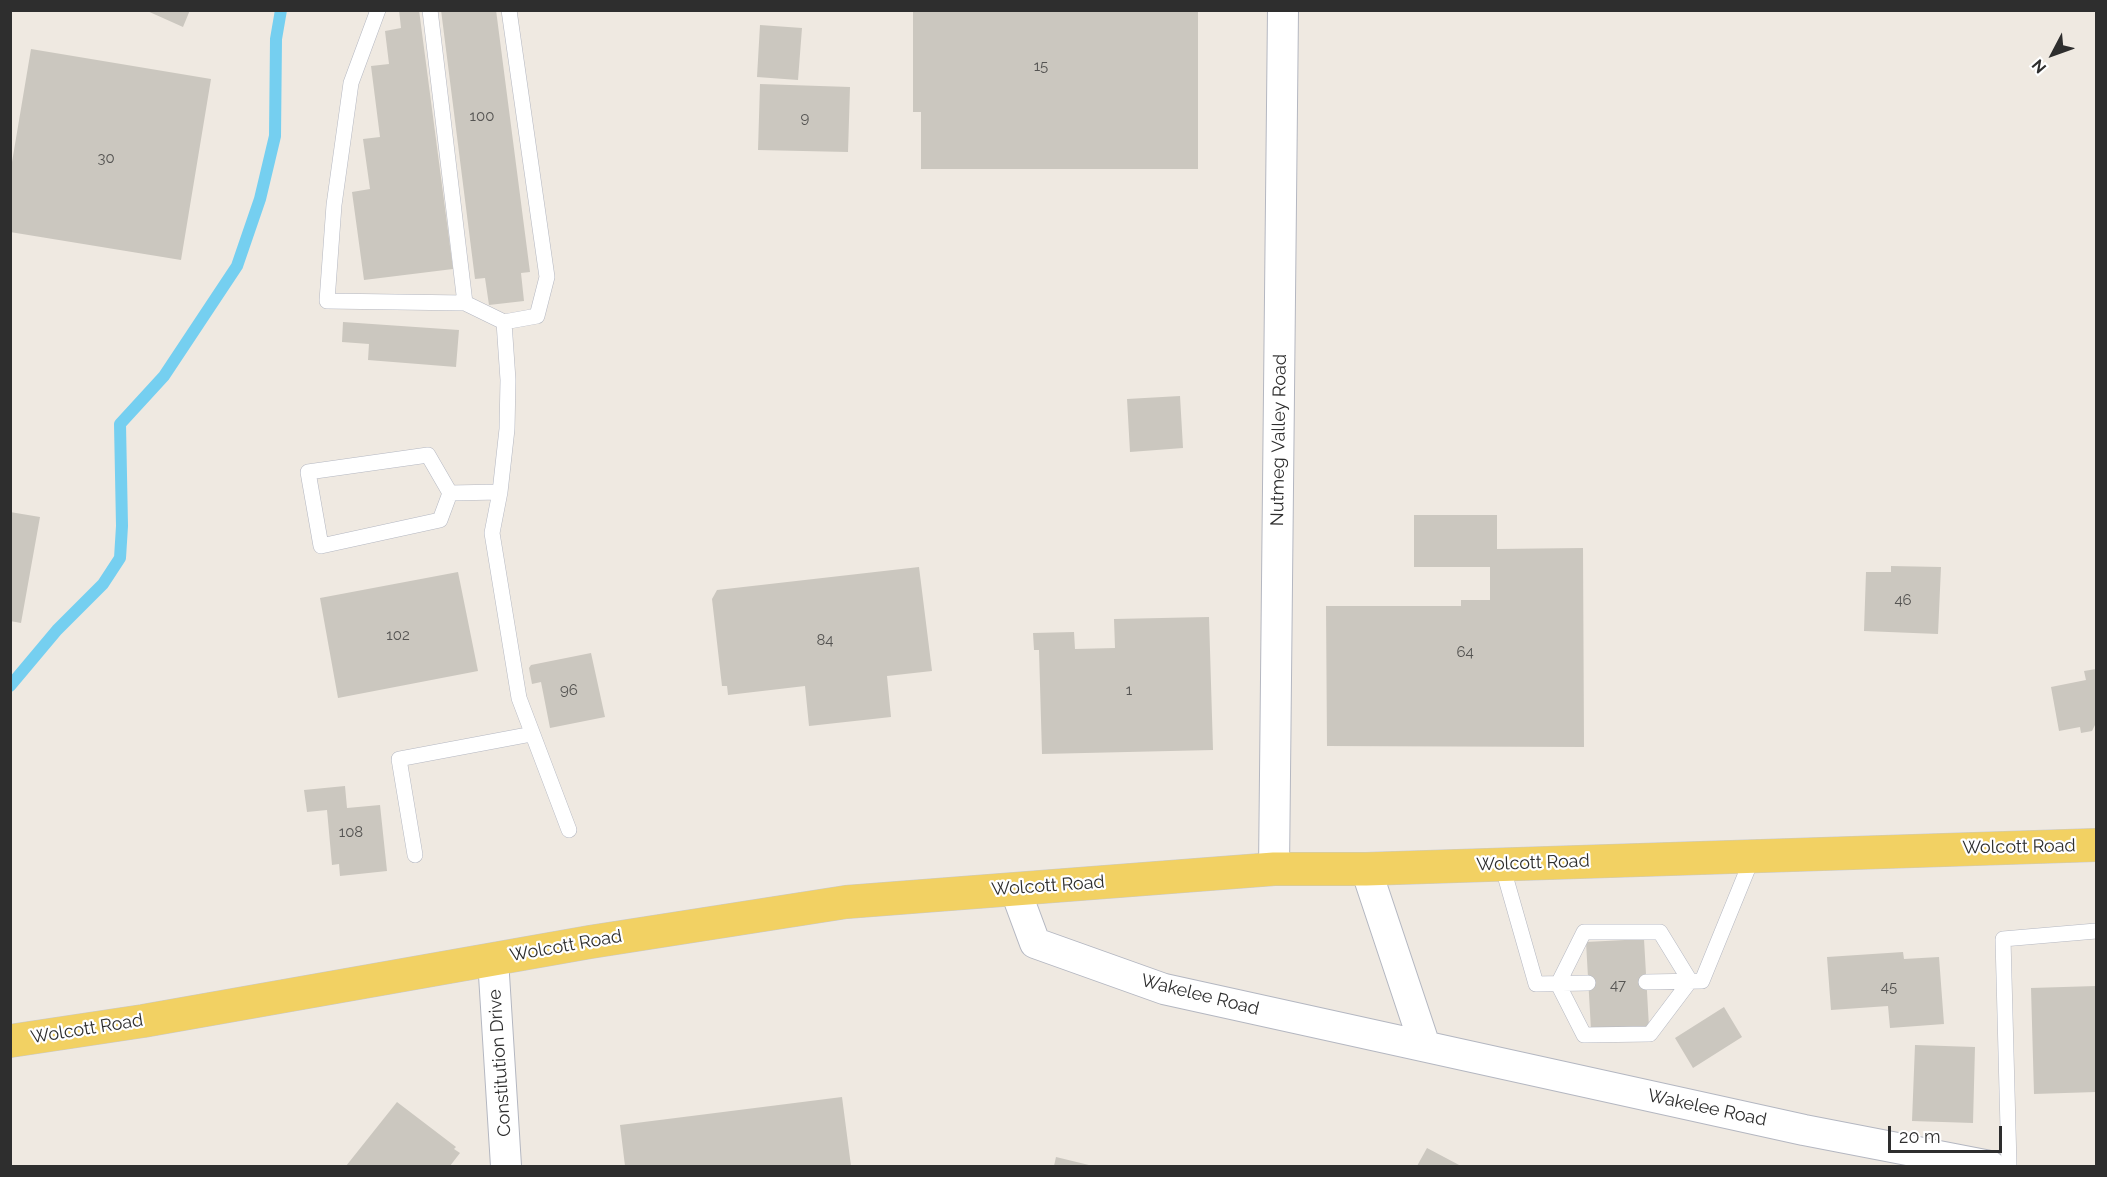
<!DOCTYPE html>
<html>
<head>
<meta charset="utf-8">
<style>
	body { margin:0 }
	#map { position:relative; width:2107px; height:1177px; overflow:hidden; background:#efe9e1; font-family:Raleway,sans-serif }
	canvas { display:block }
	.frame { position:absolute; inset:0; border:12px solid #2e2e2e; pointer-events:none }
	.north { position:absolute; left:2023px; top:24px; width:60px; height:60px; -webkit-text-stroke:4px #fff; paint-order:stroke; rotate:229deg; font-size:16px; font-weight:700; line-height:24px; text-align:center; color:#2e2e2e }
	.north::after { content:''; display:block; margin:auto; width:21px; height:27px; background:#2e2e2e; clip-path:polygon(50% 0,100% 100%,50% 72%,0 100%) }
	.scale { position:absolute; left:1888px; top:1126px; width:114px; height:27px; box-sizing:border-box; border:3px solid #2e2e2e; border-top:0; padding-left:8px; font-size:18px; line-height:21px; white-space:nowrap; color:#2e2e2e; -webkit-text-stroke:4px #fff; paint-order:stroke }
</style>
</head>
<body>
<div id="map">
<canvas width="2107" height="1177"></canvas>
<div class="frame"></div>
<div class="north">N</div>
<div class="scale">20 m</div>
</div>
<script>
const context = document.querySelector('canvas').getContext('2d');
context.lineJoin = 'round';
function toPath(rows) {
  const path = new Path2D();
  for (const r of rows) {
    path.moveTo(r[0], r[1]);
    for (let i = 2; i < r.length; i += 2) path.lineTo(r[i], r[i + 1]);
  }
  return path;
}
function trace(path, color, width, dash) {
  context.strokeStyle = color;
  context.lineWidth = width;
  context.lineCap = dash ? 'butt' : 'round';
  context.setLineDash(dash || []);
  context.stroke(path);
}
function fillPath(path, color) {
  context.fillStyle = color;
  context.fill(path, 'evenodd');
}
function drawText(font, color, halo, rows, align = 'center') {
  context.font = font + ' Raleway,sans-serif';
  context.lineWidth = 4.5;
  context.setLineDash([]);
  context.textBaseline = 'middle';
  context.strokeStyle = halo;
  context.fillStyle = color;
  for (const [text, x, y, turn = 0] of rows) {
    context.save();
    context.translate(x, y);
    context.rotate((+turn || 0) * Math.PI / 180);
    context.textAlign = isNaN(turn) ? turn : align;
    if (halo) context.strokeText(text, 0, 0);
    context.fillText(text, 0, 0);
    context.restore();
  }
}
trace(toPath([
	[10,686,57,630,103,584,120,558,122,526,120,424,164,376,237,266,260,199,275,136,276,39,281,10]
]), '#75cff0', 12);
fillPath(toPath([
	[145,10,190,10,183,27],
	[399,10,419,10,453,269,364,280,352,192,370,189,363,139,380,137,371,66,389,64,385,31,401,28],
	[441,10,496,10,530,272,521,273,524,301,489,305,485,278,475,279],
	[913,10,1198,10,1198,169,921,169,921,112,913,112],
	[760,25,802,28,798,80,757,77],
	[31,49,211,79,181,260,10,232,10,174],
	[760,84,850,87,848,152,758,150],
	[343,322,459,330,456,367,368,360,369,344,342,342],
	[1180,396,1183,448,1130,452,1127,399],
	[10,512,40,517,21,623,10,621],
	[1414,515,1497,515,1497,549,1583,548,1584,747,1327,746,1326,606,1461,606,1461,600,1490,600,1490,567,1414,567],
	[1891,566,1941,567,1938,634,1864,631,1866,572,1891,572],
	[919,567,932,671,887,676,891,717,809,726,805,686,728,695,727,686,722,686,712,599,717,590],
	[458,572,478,671,338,698,320,598],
	[1209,617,1213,750,1042,754,1039,650,1034,650,1033,633,1074,632,1075,649,1115,648,1114,619],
	[591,653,605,717,550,728,541,682,532,684,529,668,531,665],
	[2096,669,2096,723,2092,731,2081,733,2080,727,2059,731,2051,687,2086,680,2084,671],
	[345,786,347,808,380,805,387,871,340,876,339,864,332,865,327,810,307,812,304,790],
	[1644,939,1649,1027,1591,1030,1586,942],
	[1903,952,1904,959,1939,957,1944,1024,1890,1028,1888,1006,1831,1010,1827,957],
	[2096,986,2096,1092,2034,1094,2031,988],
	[1724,1007,1742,1037,1693,1068,1675,1038],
	[1915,1045,1975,1047,1973,1123,1912,1121],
	[842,1097,851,1166,625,1166,620,1125],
	[397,1102,456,1147,454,1149,460,1153,450,1166,346,1166],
	[1427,1148,1461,1166,1417,1166],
	[1056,1157,1093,1166,1054,1166]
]), '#cbc7bf');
const lane = toPath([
	[378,10,351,83,334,205,327,301,465,303,504,322,508,380,507,429,500,492],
	[430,10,465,303],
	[504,322,537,316,547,277,509,10],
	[450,493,428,455,308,472,321,546,440,520,450,493,500,492,492,533,519,698,569,830],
	[415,855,399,759,532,734],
	[1502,865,1536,984,1588,983],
	[1584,932,1660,932,1690,981,1650,1034,1584,1035,1558,984,1584,932],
	[1646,982,1702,981,1753,856],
	[2009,1166,2003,939,2096,931]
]);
const street = toPath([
	[1274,869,1283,10],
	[1366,869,1425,1046],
	[1015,889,1035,943,1164,989,1804,1130,1990,1166],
	[493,959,506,1166]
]);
const primary = toPath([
	[10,1041,143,1021,590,942,846,902,1274,869,1366,869,2096,845]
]);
trace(lane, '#b4b7c1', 16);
trace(street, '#b4b7c1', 32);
trace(primary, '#c9c9c9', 34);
trace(lane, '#fff', 15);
trace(street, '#fff', 30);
trace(primary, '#f2d163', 33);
drawText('15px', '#555452', null, [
	["15",1041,66],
	["100",482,116],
	["9",805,118],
	["30",106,158],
	["46",1903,600],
	["102",398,635],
	["84",825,640],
	["64",1465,652],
	["96",569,690],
	["1",1129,690],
	["108",351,832],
	["47",1618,985],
	["45",1889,987]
]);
drawText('18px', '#2e2e2e', '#fff', [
	["Nutmeg Valley Road",1279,440,-89],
	["Wolcott Road",2019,847,-1],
	["Wolcott Road",1533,863,-2],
	["Wolcott Road",1048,886,-4],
	["Wolcott Road",566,946,-10],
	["Wakelee Road",1200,995,14],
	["Wolcott Road",87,1029,-9],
	["Constitution Drive",500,1063,-94],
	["Wakelee Road",1707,1108,12]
]);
</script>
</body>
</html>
